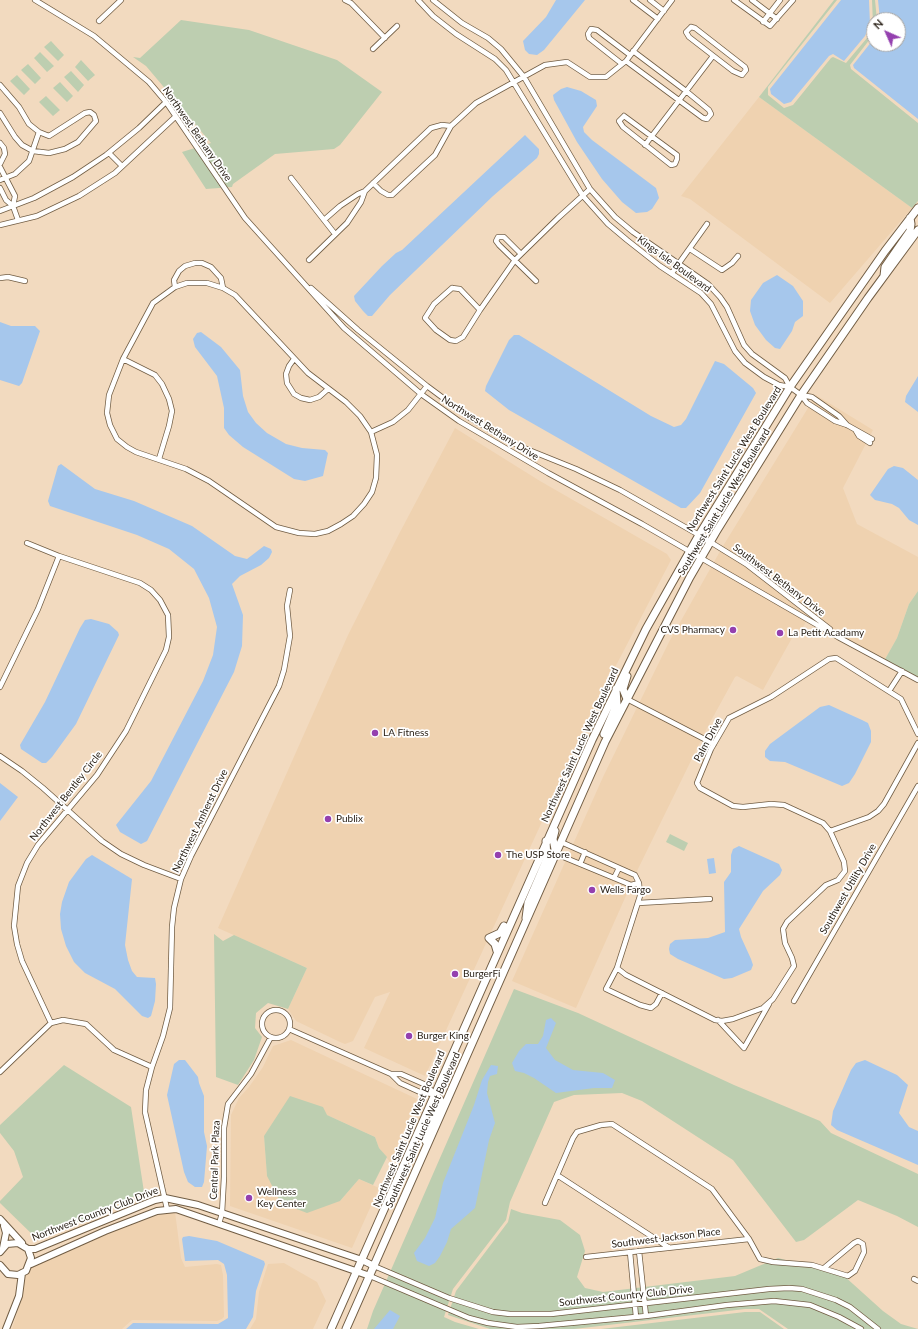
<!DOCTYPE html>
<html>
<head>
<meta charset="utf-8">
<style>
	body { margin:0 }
	#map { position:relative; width:918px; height:1329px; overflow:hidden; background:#f2dabf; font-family:Lato,sans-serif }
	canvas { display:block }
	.north { position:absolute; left:866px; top:12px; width:40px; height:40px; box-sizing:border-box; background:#fff; border:1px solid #a8a4a0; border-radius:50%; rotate:315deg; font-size:11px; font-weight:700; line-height:16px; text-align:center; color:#251c12 }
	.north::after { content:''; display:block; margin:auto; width:14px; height:18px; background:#9440af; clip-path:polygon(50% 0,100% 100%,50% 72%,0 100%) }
</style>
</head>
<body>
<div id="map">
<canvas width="918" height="1329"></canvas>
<div class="north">N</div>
</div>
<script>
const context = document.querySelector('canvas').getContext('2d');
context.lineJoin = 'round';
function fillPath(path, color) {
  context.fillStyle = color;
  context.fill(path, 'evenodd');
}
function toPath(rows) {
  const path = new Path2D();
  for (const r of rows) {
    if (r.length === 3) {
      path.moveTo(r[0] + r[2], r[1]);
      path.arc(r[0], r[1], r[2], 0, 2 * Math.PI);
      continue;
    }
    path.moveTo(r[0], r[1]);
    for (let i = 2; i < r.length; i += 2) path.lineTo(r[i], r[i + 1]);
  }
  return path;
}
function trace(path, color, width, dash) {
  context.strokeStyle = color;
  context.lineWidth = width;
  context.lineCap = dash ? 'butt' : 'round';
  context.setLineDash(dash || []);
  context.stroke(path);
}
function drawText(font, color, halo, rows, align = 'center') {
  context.font = font + ' Lato,sans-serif';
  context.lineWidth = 3.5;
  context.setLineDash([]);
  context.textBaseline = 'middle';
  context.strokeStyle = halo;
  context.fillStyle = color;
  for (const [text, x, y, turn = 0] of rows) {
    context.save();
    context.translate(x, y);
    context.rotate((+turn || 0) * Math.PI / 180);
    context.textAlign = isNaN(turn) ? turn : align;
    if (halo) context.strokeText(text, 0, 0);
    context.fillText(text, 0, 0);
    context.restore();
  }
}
fillPath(toPath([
	[759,97,912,208,830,303,690,199,681,196],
	[816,395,873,430,843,488,857,524,918,557,918,591,909,604,897,638,884,661,809,616,802,629,797,629,763,690,737,676,735,677,707,728,637,871,576,1008,512,981,603,777,669,642,723,546],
	[455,428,540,481,667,554,671,560,598,700,425,1076,364,1048,390,992,375,997,353,1041,345,1044,340,1042,296,1021,288,1009,307,968,218,928,348,635,399,534],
	[291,1040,417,1099,390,1162,379,1148,375,1137,327,1115,264,1136,267,1176,340,1201,359,1179,379,1188,352,1248,230,1206,231,1115,239,1098,249,1087,263,1067,273,1046],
	[167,1212,175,1212,181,1258,185,1267,217,1264,221,1265,223,1275,224,1317,222,1319,217,1321,132,1320,122,1329,12,1329,22,1298,25,1276,33,1266,107,1234],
	[284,1263,317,1282,326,1301,313,1329,250,1329,256,1319,259,1292,268,1264]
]), '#efd2b0');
fillPath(toPath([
	[834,0,837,0,768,87,768,95,784,108,793,105,831,58,833,57,846,63,867,38,873,24,872,0,875,0,877,20,874,20,874,36,870,39,850,65,851,69,918,123,918,201,912,208,759,97],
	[181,20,249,30,337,60,382,92,340,145,334,149,275,154,233,184,232,187,206,189,182,152,211,143,146,66,133,57,140,58],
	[51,41,64,55,58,61,44,47],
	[40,52,54,66,47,72,34,58],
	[81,60,95,75,88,81,75,67],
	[28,64,41,78,35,84,21,70],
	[71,71,84,85,78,92,64,77],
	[17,75,30,89,24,95,10,81],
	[60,82,73,96,67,102,53,88],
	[46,96,60,110,53,116,39,102],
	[918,591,918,681,884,661,897,638,909,604],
	[670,834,688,843,684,851,666,842],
	[214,934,223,941,234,935,307,968,288,1009,268,1003,256,1013,255,1028,262,1037,254,1060,238,1085,216,1077],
	[514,989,578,1013,734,1085,820,1121,831,1133,918,1174,918,1227,897,1216,858,1200,804,1240,796,1242,733,1160,642,1101,622,1093,574,1095,554,1102,510,1202,506,1220,453,1289,444,1317,455,1322,479,1329,367,1329,373,1311],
	[64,1065,131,1107,144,1192,47,1236,37,1239,0,1203,0,1201,23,1177,14,1151,0,1133,0,1125],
	[290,1096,323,1107,327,1115,375,1137,379,1148,387,1157,373,1185,359,1179,340,1201,307,1213,281,1203,267,1176,264,1136],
	[511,1209,522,1213,560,1220,580,1235,585,1251,577,1277,585,1288,603,1292,735,1276,778,1258,843,1275,883,1311,901,1324,918,1329,788,1329,759,1309,745,1309,574,1329,490,1329,448,1315,456,1291,508,1222],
	[745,1312,760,1312,784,1329,601,1329]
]), '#bdceb0');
fillPath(toPath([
	[556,0,585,0,544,50,537,55,529,54,525,50,523,41,546,17],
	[841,0,869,0,870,24,865,36,844,61,833,54,829,56,791,102,784,104,771,94,770,89],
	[878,0,918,0,918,119,854,68,853,65,872,41,874,40,874,44,898,44,898,20,880,20],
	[567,87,581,91,596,100,597,106,583,127,584,132,592,140,656,188,659,198,652,209,647,212,636,213,622,202,602,179,577,142,554,100,553,95,561,89],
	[525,135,539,149,539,154,537,158,493,196,390,295,372,316,368,316,363,311,355,301,354,296,382,266,396,253,402,250],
	[777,275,793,286,803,301,803,316,795,322,792,331,780,349,775,348,766,340,755,325,750,311,751,300,763,283],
	[0,322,11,326,35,326,40,331,22,383,19,386,0,380],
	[201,332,221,347,240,370,243,396,248,412,256,423,267,433,286,444,302,448,325,450,328,453,323,476,305,481,294,479,243,447,229,435,224,428,224,408,217,376,195,347,193,339,197,333],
	[514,335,519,335,651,416,674,427,681,425,686,419,715,361,724,364,753,388,756,393,700,493,686,508,681,508,509,410,485,391,486,386,509,340],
	[918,376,918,412,905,402,906,396],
	[61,464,95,489,134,501,192,526,235,556,247,559,264,546,271,549,272,552,269,558,261,565,240,576,232,584,243,615,242,646,234,672,147,841,141,844,120,832,116,825,151,781,203,681,213,655,217,627,209,598,194,569,169,549,137,535,50,506,48,501,58,466],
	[894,466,903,468,918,480,918,525,909,520,899,508,892,504,875,500,870,495,888,469],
	[91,619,109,624,118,632,119,635,76,724,52,757,46,763,42,763,21,749,20,745,45,702,80,628,85,620],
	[829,705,862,720,868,723,871,731,871,742,855,774,849,783,842,786,785,762,770,761,765,757,765,751,770,744,820,707],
	[0,783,18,797,0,821],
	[739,846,779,864,782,870,780,875,763,891,739,929,741,937,751,959,753,965,751,970,732,978,724,979,678,959,670,954,669,949,670,944,675,940,708,938,725,932,724,882,731,872,731,855,733,849],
	[92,855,132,879,125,945,128,960,132,971,137,977,155,978,156,984,155,1001,151,1016,148,1018,142,1016,115,989,85,973,74,962,66,946,61,929,60,914,62,902,69,882,86,859],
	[714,858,716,873,709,874,707,859],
	[551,1018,556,1023,546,1048,555,1060,573,1070,603,1073,615,1080,612,1088,594,1088,556,1093,534,1078,524,1073,515,1071,512,1063,519,1051,526,1044,538,1044,543,1036,546,1020],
	[179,1060,185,1060,198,1077,199,1083,204,1096,204,1132,207,1146,204,1182,202,1187,195,1187,188,1182,184,1172,167,1095,174,1064],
	[865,1060,897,1075,908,1085,899,1113,909,1127,918,1131,918,1165,837,1130,831,1125,833,1111,851,1070,856,1063],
	[491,1065,498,1066,497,1074,490,1076,488,1082,487,1093,495,1123,489,1140,475,1208,451,1229,447,1242,440,1256,435,1263,429,1266,417,1261,414,1253,425,1238,435,1218,443,1183,474,1105,482,1080],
	[189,1236,217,1241,264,1261,265,1264,256,1291,253,1317,246,1329,126,1329,133,1323,218,1324,228,1318,227,1275,224,1264,218,1260,185,1261,182,1239,183,1237],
	[390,1310,400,1316,393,1329,374,1329]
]), '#a6c7ec');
const minor = toPath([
	[35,0,94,36,149,82,166,102,245,218,344,328,421,394,459,421,548,473,642,524,838,637,918,680],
	[345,0,351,3,385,38],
	[418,0,433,16,456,34,495,59,506,70,583,196,608,224,627,240,660,266,701,293,711,304,735,351,745,363,764,377,779,385,790,387,801,395,807,403,835,421,847,425,872,439],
	[433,0,462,23,488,38,501,49,524,77,590,189,615,217,633,232,708,284,720,297,727,307,744,345,752,354,785,378,790,387],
	[633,0,658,19],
	[650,0,664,11],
	[734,0,770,26,793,0],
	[752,0,777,19],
	[99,21,121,0],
	[763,22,780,0],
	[691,27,695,28,745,67,746,70,742,75,733,71,689,37,686,32,691,27],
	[373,49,397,26],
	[626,61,703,118,707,119,711,114,709,110,686,91,633,51],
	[622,64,589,38,588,34,591,29,597,30,630,55],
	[0,85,19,107,29,124,39,132,49,136,85,113,90,112,94,115,96,121,78,142,65,149,49,153,33,151,22,145,15,137,0,113],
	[624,116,677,155,677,159,675,164,671,165,623,127,619,121,624,116],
	[0,143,4,148,5,154,0,164],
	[645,145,713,56],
	[109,153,122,166],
	[0,167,15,196,13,206],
	[291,178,335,234],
	[0,180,15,174,29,161,39,132],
	[373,183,381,191,388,195,392,195,435,155,451,126],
	[0,188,6,200,13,206,18,220],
	[0,211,34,198,73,177,106,155,139,128,166,102],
	[324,220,340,206,358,194,365,191,431,128,442,125,451,126,476,103,545,65,567,62,590,77,606,77,626,61,672,0],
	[0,225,37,216,79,196,115,173,175,117],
	[690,249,722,270,732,263,738,256],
	[521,254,504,237,498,237,496,241,499,245,536,281],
	[309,260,347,223,361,202,365,191],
	[672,273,707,224],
	[0,278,8,277,25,281],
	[175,287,174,280,179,271,185,266,195,263,202,263,211,267,221,278,223,288],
	[311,288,358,330,427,386,470,418,519,446,576,469,620,490,699,535,746,564,830,629],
	[452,288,460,289,480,310,463,337,456,341,450,340,436,330,425,318,434,304,452,288],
	[480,310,515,260,558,218,590,189],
	[123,359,155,375,162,384,169,399,172,411,169,426,159,459],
	[294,359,289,366,286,374,287,383,294,394,301,398,310,400,319,397,328,389],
	[801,395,812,397,839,416,847,425],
	[856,431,859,436,870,443],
	[371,432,360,416,346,402,308,373,235,295,223,288,207,283,187,283,175,287,153,303,123,359,109,395,107,413,110,425,117,439,127,447,136,452,186,469,209,481,276,527,299,533,315,534,328,531,341,524,353,516,364,504,372,492,376,478,377,455,371,432,393,422,408,410,427,386],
	[27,543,59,556],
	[0,687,38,609,59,556,140,583,151,590,160,600,168,615,169,637,166,650,126,731,97,775,38,845,27,863,18,886,14,926,17,944,22,961,51,1023],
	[889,691,902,671],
	[627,699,714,744],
	[0,756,22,771,43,788,102,841,121,854,144,865,181,879],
	[830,831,869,817,878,811,884,804,918,743],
	[561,842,635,875,639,883,640,896,617,968,626,975,715,1020,722,1021,733,1019,763,1008,773,999,794,966,792,958,785,943,783,929,787,922,826,885,838,880,845,871,844,862,830,831,823,823,784,805,771,804,743,807,733,806,700,788,697,783,711,749,729,718,771,697,829,659,836,658,901,699,918,734],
	[556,854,631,885,639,883],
	[580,864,585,852],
	[614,878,619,868],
	[638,903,710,899],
	[617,968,606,989,640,1005,651,1008,656,1004,662,993],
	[794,1001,918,786],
	[276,1024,14],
	[718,1020,744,1048,769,1004],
	[289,1029,391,1074,400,1083,422,1093,435,1094],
	[0,1072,51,1023,63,1020,86,1024,114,1050,152,1067],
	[391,1074,401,1074,426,1085,435,1094],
	[557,1175,668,1247],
	[545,1203,573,1138,577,1132,601,1125,612,1124,712,1189,749,1239,760,1259,773,1262,812,1265,848,1276,855,1271,864,1252,863,1244,858,1241,854,1243,824,1268],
	[167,1209,145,1112,146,1090,152,1067,163,1036,170,1008,172,927,174,908,181,879,191,856,279,686,284,670,290,636,287,606,290,590],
	[219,1224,222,1213,224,1177,224,1128,228,1104,251,1074,271,1037],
	[639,1251,646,1316],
	[630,1252,636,1317],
	[586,1257,749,1239],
	[374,1266,449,1298,493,1312,510,1314,551,1314,769,1289,789,1288,802,1289,836,1300,850,1307,878,1329],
	[370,1276,469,1318,488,1323,517,1327,539,1326,646,1316,727,1305,774,1301,810,1305,839,1317,861,1329],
	[914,1279,918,1281]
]);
const tertiary = toPath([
	[0,1219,22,1243],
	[3,1248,6,1233,4,1226],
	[28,1249,35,1249,155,1200,165,1198,198,1205,362,1260,374,1266],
	[0,1252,7,1244,18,1243,28,1249,31,1258,26,1271,18,1275,8,1274,0,1265],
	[31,1264,105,1231,157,1211,176,1209,370,1276],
	[6,1329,19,1296,22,1273]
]);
const secondary = toPath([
	[884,276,885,267,910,231,911,224,910,218],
	[627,676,623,689,627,699],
	[604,734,617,704,616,689],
	[555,831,553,839,556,854],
	[526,918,528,903,547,859,546,841],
	[497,951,495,944,489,938,500,933,504,926],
	[426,1141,427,1134,439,1106,440,1100,435,1094],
	[331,1329,592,740,646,629,699,535,790,387,885,251,918,208],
	[346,1329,605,742,690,577,716,532,801,395,868,298,918,230]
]);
trace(minor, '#715d44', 6);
trace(tertiary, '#715d44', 8);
trace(secondary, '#715d44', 9);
trace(minor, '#fff', 4.5);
trace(tertiary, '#fff', 6);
trace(secondary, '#fff', 7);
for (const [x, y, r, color] of [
	[733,630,4,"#9440af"],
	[780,633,4,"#9440af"],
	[375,733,4,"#9440af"],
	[328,819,4,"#9440af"],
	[498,855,4,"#9440af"],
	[592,890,4,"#9440af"],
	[455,974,4,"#9440af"],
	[409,1036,4,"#9440af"],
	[249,1198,4,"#9440af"]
]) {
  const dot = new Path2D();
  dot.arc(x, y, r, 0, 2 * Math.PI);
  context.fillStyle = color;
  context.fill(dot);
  trace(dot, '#fff', 1.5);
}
drawText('10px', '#251c12', '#fff', [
	["Northwest Bethany Drive",197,134,55],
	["Kings Isle Boulevard",674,264,36],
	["Northwest Bethany Drive",490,428,32],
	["Northwest Saint Lucie West Boulevard",734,459,-58],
	["Southwest Saint Lucie West Boulevard",724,502,-59],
	["Southwest Bethany Drive",779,580,37],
	["Palm Drive",708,740,-62],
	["Northwest Saint Lucie West Boulevard",580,745,-65],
	["Northwest Bentley Circle",66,796,-52],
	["Northwest Amherst Drive",200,821,-64],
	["Southwest Utility Drive",848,889,-60],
	["Northwest Saint Lucie West Boulevard",409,1129,-67],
	["Southwest Saint Lucie West Boulevard",423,1130,-66],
	["Central Park Plaza",215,1160,-88],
	["Northwest Country Club Drive",95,1214,-21],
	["Southwest Jackson Place",666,1238,-7],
	["Southwest Country Club Drive",626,1296,-6]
]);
drawText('10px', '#251c12', '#fff', [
	["CVS Pharmacy",725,630,"right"],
	["La Petit Acadamy",788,633],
	["LA Fitness",383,733],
	["Publix",336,819],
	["The USP Store",506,855],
	["Wells Fargo",600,890],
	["BurgerFi",463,974],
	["Burger King",417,1036],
	["Wellness",257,1192],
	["Key Center",257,1204]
], 'left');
</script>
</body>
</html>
